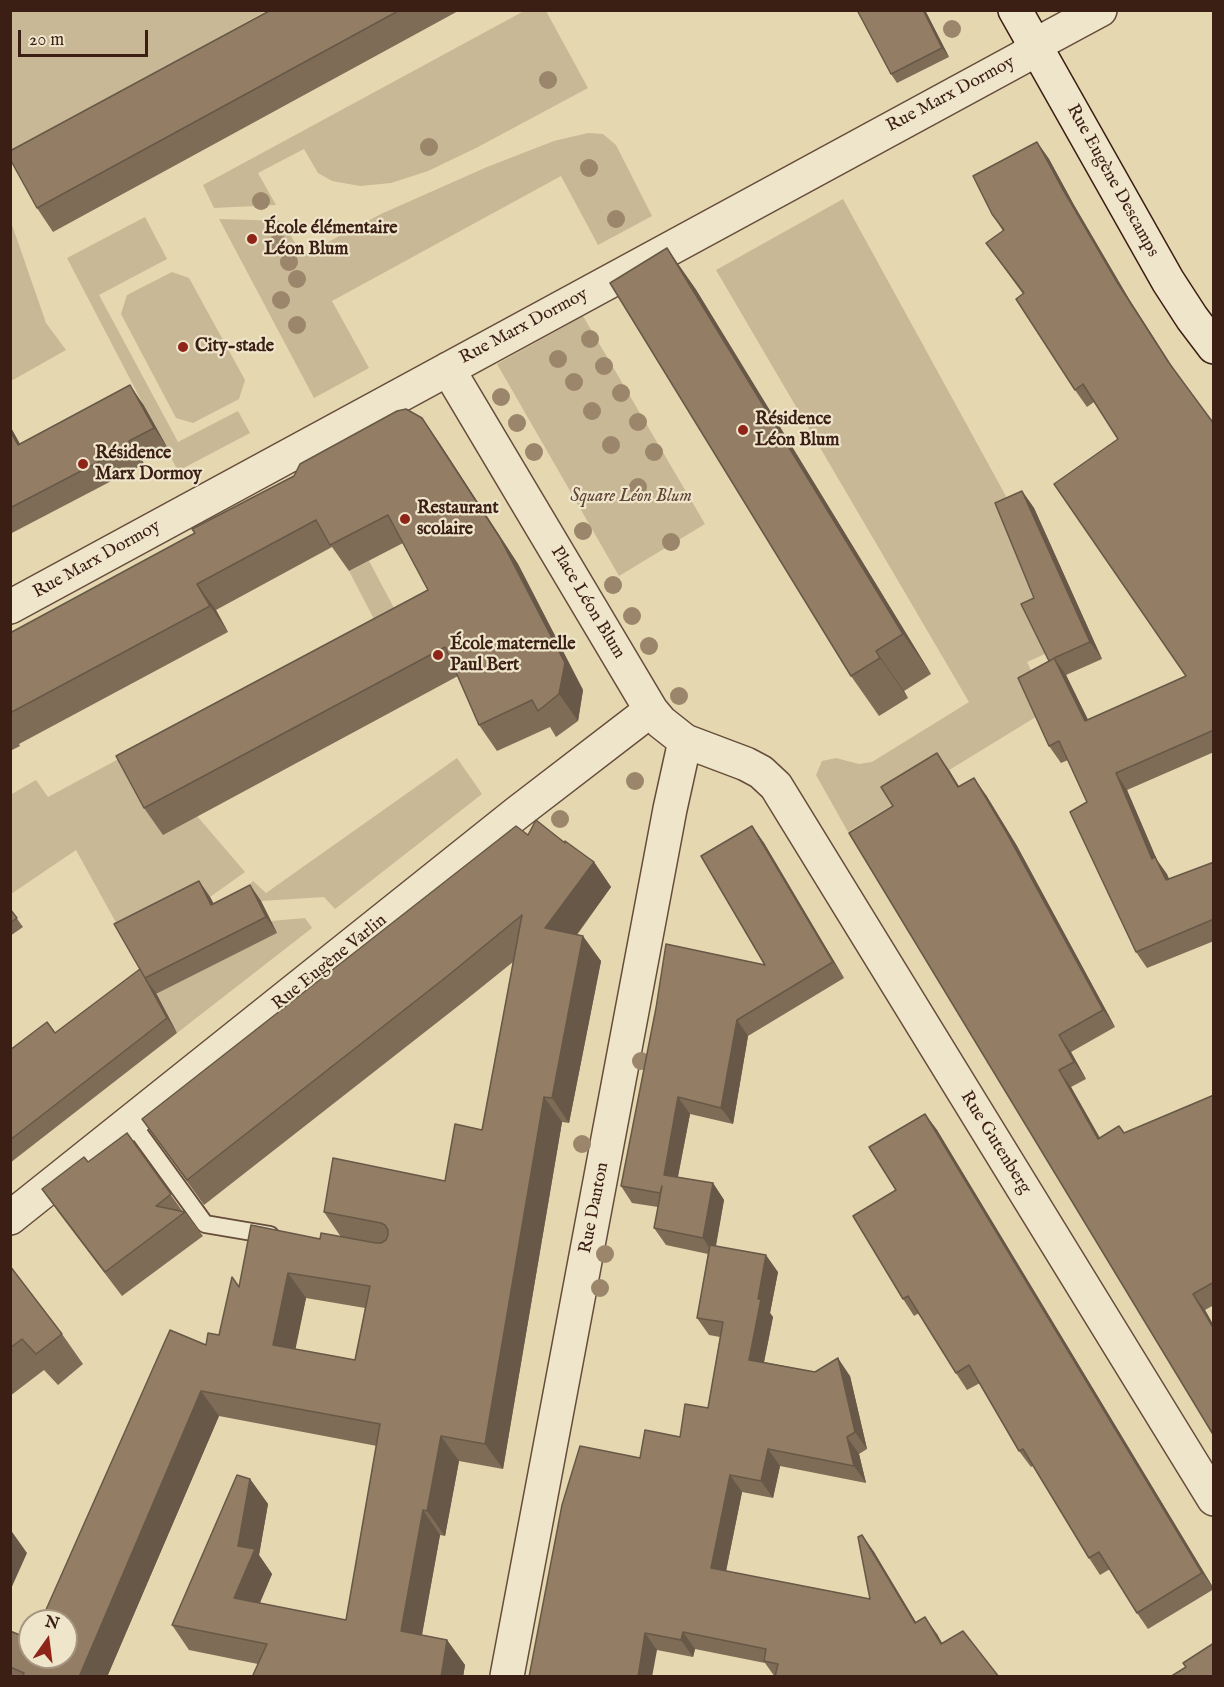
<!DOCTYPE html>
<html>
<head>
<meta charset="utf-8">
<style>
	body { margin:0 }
	#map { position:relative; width:1224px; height:1687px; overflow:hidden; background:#e5d7af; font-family:"IM FELL English",serif }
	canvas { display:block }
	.frame { position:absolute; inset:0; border:12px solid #3b1e14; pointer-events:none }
	.north { position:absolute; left:18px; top:1609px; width:60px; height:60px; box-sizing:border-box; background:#eee5cb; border:2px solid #a69582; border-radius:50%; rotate:14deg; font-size:16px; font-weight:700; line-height:24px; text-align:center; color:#3b1e14 }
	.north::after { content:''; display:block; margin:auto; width:21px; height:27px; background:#8f2418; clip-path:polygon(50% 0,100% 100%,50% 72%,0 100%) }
	.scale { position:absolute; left:18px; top:30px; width:130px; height:27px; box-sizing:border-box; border:3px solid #3b1e14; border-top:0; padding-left:8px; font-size:18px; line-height:21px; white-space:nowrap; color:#3b1e14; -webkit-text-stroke:4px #eee5cb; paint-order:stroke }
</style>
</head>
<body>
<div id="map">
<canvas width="1224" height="1687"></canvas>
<div class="frame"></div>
<div class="north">N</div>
<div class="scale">20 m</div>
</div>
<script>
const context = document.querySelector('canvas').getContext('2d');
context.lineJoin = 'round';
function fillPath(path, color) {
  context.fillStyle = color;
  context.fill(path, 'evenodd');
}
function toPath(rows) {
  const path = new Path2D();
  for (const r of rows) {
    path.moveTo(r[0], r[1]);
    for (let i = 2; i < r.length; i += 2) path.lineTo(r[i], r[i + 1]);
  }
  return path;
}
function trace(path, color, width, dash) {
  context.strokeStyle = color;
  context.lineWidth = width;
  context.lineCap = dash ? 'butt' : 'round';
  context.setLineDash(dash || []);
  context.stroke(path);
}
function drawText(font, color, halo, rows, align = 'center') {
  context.font = font + ' "IM FELL English",serif';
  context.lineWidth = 4.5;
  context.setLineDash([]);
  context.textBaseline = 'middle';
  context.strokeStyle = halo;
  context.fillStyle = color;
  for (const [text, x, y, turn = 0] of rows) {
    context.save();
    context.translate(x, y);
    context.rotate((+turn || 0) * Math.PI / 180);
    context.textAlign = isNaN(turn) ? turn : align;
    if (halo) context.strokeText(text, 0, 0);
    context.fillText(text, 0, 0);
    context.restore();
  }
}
fillPath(toPath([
	[11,11,266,11,11,153],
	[524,11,546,11,588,88,476,148,428,171,391,183,360,186,332,181,318,173,304,149,258,173,276,205,214,208,203,185],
	[588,133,603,134,616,145,652,216,598,245,561,176,332,301,369,368,314,398,219,219,283,221,302,256,381,214,487,167,554,141],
	[843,199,1025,531,1047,653,1027,662,1038,685,1039,715,848,832,816,775,822,761,836,758,859,764,872,762,969,702,716,270],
	[145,217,167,259,99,295,178,442,238,411,250,433,178,471,67,258],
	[10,219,46,323,66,350,11,381],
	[172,272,189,278,245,380,239,399,193,423,176,418,121,314,127,295],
	[583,316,705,524,619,576,497,364],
	[369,561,409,636,197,816,245,872,210,897,125,939,76,850,11,894,10,795,36,780,48,797,375,621,349,571],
	[457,758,482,794,335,909,324,897,261,901,223,921,238,896,253,881,266,893],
	[305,918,312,928,177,1033,156,994,276,933,271,921]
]), '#c8b895');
const lane = toPath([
	[131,1122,205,1224,270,1235]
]);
const street = toPath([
	[448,369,651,710,661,722,685,741,746,764,761,772,776,786,1214,1499],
	[10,607,1023,57,1035,45,1100,10],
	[10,1218,517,813,651,710],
	[507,1676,670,809,685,741]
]);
const secondary = toPath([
	[1015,10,1168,281,1192,318,1214,347]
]);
trace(lane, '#664c3b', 20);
trace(street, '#664c3b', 36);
trace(secondary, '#3b1e14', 36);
trace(lane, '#eee5cb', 16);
trace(street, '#eee5cb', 33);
trace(secondary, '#eee5cb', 33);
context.fillStyle = '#9b866b';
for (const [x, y] of [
	[952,29],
	[548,80],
	[429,147],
	[589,168],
	[261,201],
	[616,219],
	[278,243],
	[289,262],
	[297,279],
	[281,300],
	[297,325],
	[590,339],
	[558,359],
	[604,366],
	[574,382],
	[621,393],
	[501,397],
	[592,411],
	[638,422],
	[517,423],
	[611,445],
	[534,452],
	[654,452],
	[638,487],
	[583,531],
	[671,542],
	[613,585],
	[632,616],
	[649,646],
	[679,696],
	[635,781],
	[560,819],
	[641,1061],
	[582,1144],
	[605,1254],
	[600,1288]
]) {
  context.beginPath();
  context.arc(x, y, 9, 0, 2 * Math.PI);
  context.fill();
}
fillPath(toPath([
	[271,10,460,10,53,232,37,208],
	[857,10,925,10,949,57,897,83,891,74],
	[1037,142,1049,159,1074,205,1129,299,1177,374,1214,424,1214,752,1127,790,1157,860,1169,879,1214,862,1214,941,1147,968,1136,952,1087,802,1068,760,1061,763,1049,746,1049,661,1034,598,1022,491,1034,508,1102,659,1066,675,1088,720,1186,676,1118,439,1094,402,1087,407,1075,390,1023,294,986,243,1003,231,992,214],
	[695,288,931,674,904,691,908,698,879,716,851,676],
	[143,404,167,447,142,460,144,464,10,534,10,426,20,444],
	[422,418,440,444,518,564,583,690,578,721,556,737,550,727,497,751,479,725,458,676,163,835,144,808,428,590,403,543,349,571,332,547,216,610,228,632,19,744,20,746,10,751,10,633],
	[949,770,959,787,986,795,1017,846,1115,1027,1071,1052,1086,1079,1071,1087,1100,1138,1119,1126,1124,1133,1214,1095,1214,1305,1205,1310,1214,1326,1214,1436,893,806],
	[752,826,764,843,844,978,748,1036,733,1124,690,1114,678,1177,713,1183,724,1200,716,1246,778,1272,770,1313,773,1317,764,1362,815,1372,850,1376,867,1449,859,1454,866,1483,780,1466,773,1498,742,1492,726,1571,870,1599,862,1535,874,1552,916,1622,937,1634,942,1644,999,1677,775,1677,765,1663,695,1649,693,1657,657,1650,529,1677,640,1458,680,1437,708,1408,720,1337,709,1335,697,1318,708,1254,666,1245,654,1228,658,1207,632,1203,621,1186,765,965],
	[528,835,565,843,594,862,611,887,577,935,601,961,569,1123,562,1122,503,1469,459,1461,445,1536,440,1535,422,1635,447,1640,465,1665,463,1677,254,1677,253,1675,258,1664,189,1650,172,1625,250,1479,268,1504,259,1555,272,1574,260,1603,346,1620,377,1446,219,1416,107,1677,10,1677,10,1631,30,1657,206,1345,219,1335,239,1287,320,1239,341,1237,324,1212,445,1181,482,1130,513,962,462,1003,204,1205,142,1119],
	[306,1298,365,1308,355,1360,295,1349],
	[199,881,210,897,214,904,250,885,261,901,277,933,156,994,156,993,177,1033,10,1163,10,1050,55,1033,140,969],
	[10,909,23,927,10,936],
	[925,1114,937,1130,1214,1589,1148,1629,1137,1613,1110,1569,1100,1575,1089,1558,1033,1466,1031,1467,1019,1451,980,1383,967,1390,956,1373,919,1313,914,1316,903,1299,896,1190],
	[127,1133,183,1212,185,1212,203,1236,122,1296,59,1213,42,1189,88,1162],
	[10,1266,62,1334,83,1364,58,1385,44,1370,10,1396]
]), '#7e6c57');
fillPath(toPath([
	[923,10,925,10,949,57,942,48],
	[1037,142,1049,159,1074,205,1129,299,1181,380,1117,282,1062,188],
	[667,248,695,288,931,674,903,634],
	[130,385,143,404,167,447,154,428],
	[422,418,440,444,518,564,583,690,578,721,559,694],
	[10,426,31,464,18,445,10,431],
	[129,441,142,460,144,464,131,445],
	[1022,491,1034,508,1102,659,1090,642],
	[197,584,216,610,228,632,210,606],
	[876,651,904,691,908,698,880,658],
	[1054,658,1066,675,1097,738,1085,721],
	[937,753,949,770,970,804,958,787],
	[1116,773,1127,790,1157,860,1167,874,1177,897,1152,859],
	[974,778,986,795,1017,846,1115,1027,1103,1010],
	[752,826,764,843,844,978,833,962],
	[594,862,611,887,562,954,545,928],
	[199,881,210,897,223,921,211,905],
	[250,885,261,901,277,933,266,917],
	[583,936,601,961,569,1123,552,1098],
	[145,978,156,993,177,1033,167,1018],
	[737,1020,748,1036,733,1124,721,1108],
	[1059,1035,1071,1052,1086,1079,1074,1062],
	[1059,1070,1071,1087,1110,1156,1098,1139],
	[544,1097,562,1122,503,1469,485,1444],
	[678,1097,690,1114,675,1191,664,1175],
	[925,1114,937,1130,1214,1589,1202,1573],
	[713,1183,724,1200,714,1255,703,1238],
	[766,1255,778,1272,770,1313,773,1317,761,1377,749,1360,758,1299],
	[288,1273,306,1298,291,1371,273,1345],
	[1193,1294,1205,1310,1214,1326,1214,1329],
	[838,1358,850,1376,867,1449,855,1432],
	[201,1391,219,1416,107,1677,79,1677],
	[441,1436,459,1461,445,1536,427,1511],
	[847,1437,859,1454,866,1483,854,1466],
	[768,1449,780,1466,773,1498,761,1481],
	[730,1475,742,1492,723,1586,711,1568],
	[250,1479,268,1504,259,1555,272,1574,251,1623,234,1598,238,1546],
	[423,1510,440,1535,418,1656,401,1631],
	[10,1529,27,1553,10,1591],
	[862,1535,874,1552,927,1641,915,1623],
	[925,1617,937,1634,953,1662,941,1644],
	[683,1632,695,1649,693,1657,681,1640],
	[645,1633,657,1650,652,1677,638,1677],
	[447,1640,465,1665,463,1677,441,1677]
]), '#675847');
const building = toPath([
	[271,10,400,10,37,208,10,159,10,151,271,10],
	[857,10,923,10,942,48,891,74,857,10],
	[1037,142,1062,188,1117,282,1169,363,1214,424,1214,730,1116,773,1152,859,1155,857,1166,880,1214,862,1214,919,1136,952,1070,812,1087,802,1059,741,1049,746,1018,678,1053,659,1049,661,1021,604,1034,598,995,503,1022,491,1090,642,1054,658,1085,721,1186,676,1054,484,1118,439,1083,384,1075,390,1016,299,1024,293,986,243,1004,230,992,214,973,176,1037,142],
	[667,248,903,634,876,651,880,658,851,676,610,283,667,248],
	[130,385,154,428,129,441,131,445,10,508,10,431,18,445,130,385],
	[406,409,422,418,500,538,565,663,559,694,538,711,532,700,479,725,445,647,144,808,116,756,428,590,388,515,330,545,316,520,197,584,210,606,10,713,10,633,195,533,192,529,294,476,300,464,397,411,406,409],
	[937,753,958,787,974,778,1005,830,1103,1010,1059,1035,1074,1062,1059,1070,1098,1139,1119,1126,1124,1133,1214,1095,1214,1282,1193,1294,1214,1329,1214,1436,849,833,893,806,881,787,937,753],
	[536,820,565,843,565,841,594,862,545,928,583,936,552,1098,544,1097,485,1444,441,1436,427,1511,423,1510,401,1631,447,1640,441,1677,256,1677,253,1675,267,1644,172,1625,237,1475,250,1479,238,1546,255,1549,234,1598,346,1620,380,1424,201,1391,79,1677,23,1677,24,1673,10,1667,10,1631,30,1639,30,1657,66,1657,66,1621,41,1621,170,1330,206,1345,208,1333,219,1335,232,1277,239,1287,251,1225,320,1239,321,1233,376,1243,381,1243,386,1240,388,1235,388,1230,385,1225,381,1223,324,1212,333,1158,445,1181,455,1124,482,1130,522,915,445,978,187,1180,142,1119,516,826,528,835,536,820],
	[288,1273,370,1286,355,1360,273,1345,288,1273],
	[752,826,833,962,737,1020,721,1108,678,1097,664,1175,713,1183,703,1238,654,1228,662,1186,660,1193,621,1186,656,1008,666,944,765,965,701,856,752,826],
	[199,881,211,905,250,885,266,917,145,978,114,924,199,881],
	[10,909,17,918,10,923,10,909],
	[140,969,167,1018,10,1140,10,1050,47,1022,55,1033,140,969],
	[925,1114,1202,1573,1137,1613,1099,1552,1089,1558,1023,1449,1019,1451,969,1365,956,1373,908,1296,903,1299,853,1216,896,1190,869,1147,925,1114],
	[127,1133,171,1194,156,1206,185,1212,105,1272,42,1189,84,1157,88,1162,127,1133],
	[710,1245,766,1255,758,1299,761,1299,749,1360,815,1372,838,1358,855,1432,847,1437,854,1466,768,1449,761,1481,730,1475,711,1568,870,1599,858,1537,862,1535,915,1623,925,1617,941,1644,963,1631,999,1677,775,1677,778,1664,764,1661,766,1649,683,1632,681,1640,645,1633,638,1677,529,1677,562,1505,580,1446,640,1458,645,1430,680,1437,685,1404,708,1408,723,1322,697,1318,710,1245],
	[10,1266,62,1334,36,1354,22,1339,10,1348,10,1266],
	[1214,1643,1214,1677,1170,1677,1186,1667,1183,1663,1214,1643]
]);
fillPath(building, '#937e65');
trace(building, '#675847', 1.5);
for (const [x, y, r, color] of [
	[252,239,6,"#8f2418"],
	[183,347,6,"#8f2418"],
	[743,430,6,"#8f2418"],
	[83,464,6,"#8f2418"],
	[405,519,6,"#8f2418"],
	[438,655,6,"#8f2418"]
]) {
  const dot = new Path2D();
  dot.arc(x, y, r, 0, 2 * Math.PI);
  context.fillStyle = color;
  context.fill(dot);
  trace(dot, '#eee5cb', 2);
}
drawText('18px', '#3b1e14', '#eee5cb', [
	["Rue Marx Dormoy",951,95,-28],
	["Rue Eugène Descamps",1112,181,61],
	["Rue Marx Dormoy",524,327,-28],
	["Rue Marx Dormoy",97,560,-29],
	["Place Léon Blum",587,603,59],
	["Rue Eugène Varlin",330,963,-39],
	["Rue Gutenberg",995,1143,58],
	["Rue Danton",595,1208,-79]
]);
drawText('bold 18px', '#3b1e14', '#eee5cb', [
	["École élémentaire",264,229],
	["Léon Blum",264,250],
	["City-stade",195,347],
	["Résidence",755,420],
	["Léon Blum",755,441],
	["Résidence",95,454],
	["Marx Dormoy",95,475],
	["Restaurant",417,509],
	["scolaire",417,530],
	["École maternelle",450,645],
	["Paul Bert",450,666]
], 'left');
drawText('italic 18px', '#5e4434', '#eee5cb', [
	["Square Léon Blum",631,497]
]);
</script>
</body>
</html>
